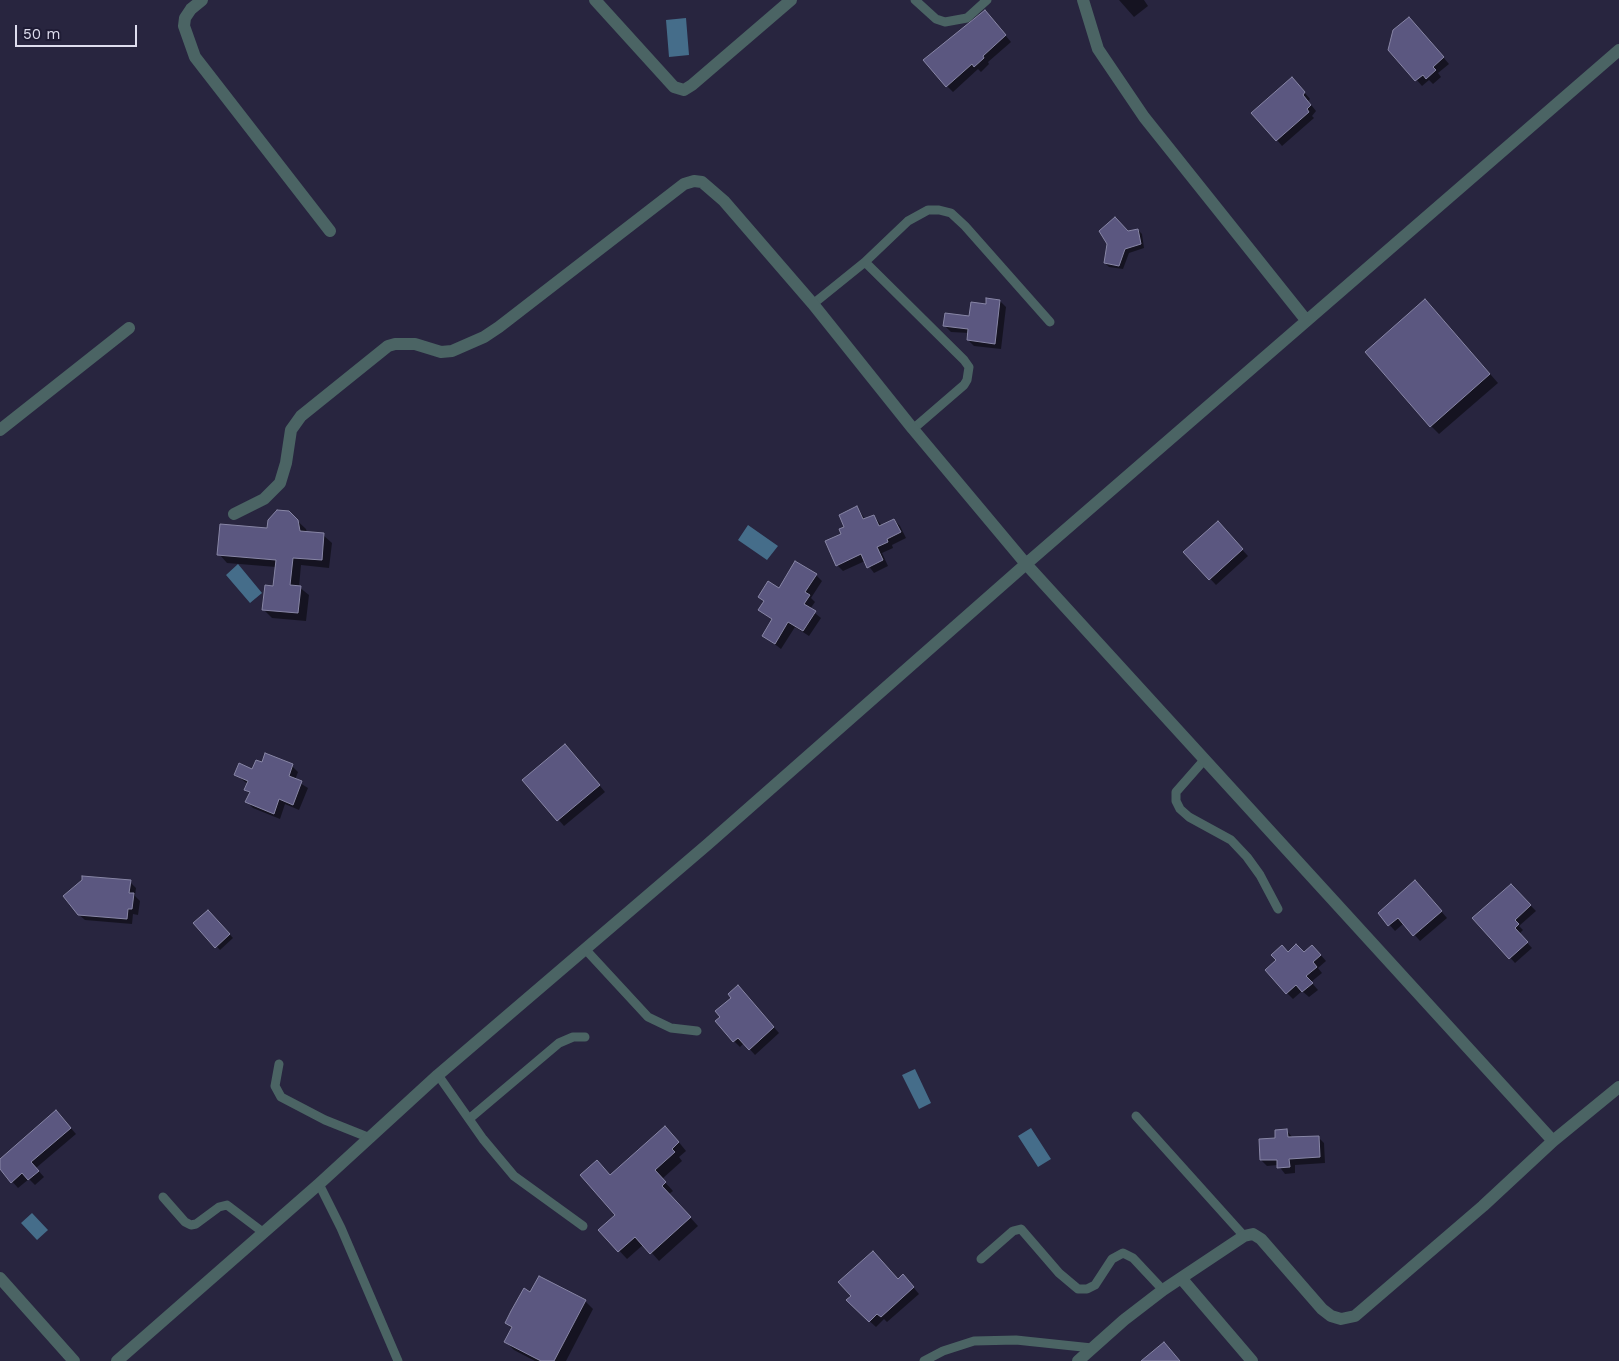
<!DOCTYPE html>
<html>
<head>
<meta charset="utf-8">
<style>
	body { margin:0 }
	#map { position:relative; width:1619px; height:1361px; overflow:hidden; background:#28253f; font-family:"Work Sans",sans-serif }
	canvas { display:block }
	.scale { position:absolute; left:15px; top:25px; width:122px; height:22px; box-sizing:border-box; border:2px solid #deddee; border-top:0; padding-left:6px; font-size:15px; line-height:18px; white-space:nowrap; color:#deddee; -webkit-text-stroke:4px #1f1c35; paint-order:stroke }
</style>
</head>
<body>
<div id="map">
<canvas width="1619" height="1361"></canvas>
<div class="scale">50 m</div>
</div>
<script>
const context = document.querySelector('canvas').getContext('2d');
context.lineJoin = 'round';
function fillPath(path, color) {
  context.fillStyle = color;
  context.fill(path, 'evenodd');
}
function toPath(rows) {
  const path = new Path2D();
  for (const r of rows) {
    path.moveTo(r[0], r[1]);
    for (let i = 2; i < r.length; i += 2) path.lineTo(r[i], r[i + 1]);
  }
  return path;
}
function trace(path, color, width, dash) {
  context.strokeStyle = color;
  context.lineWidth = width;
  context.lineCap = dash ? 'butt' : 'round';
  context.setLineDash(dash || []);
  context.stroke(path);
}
fillPath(toPath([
	[686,18,689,55,669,57,666,20],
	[748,525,778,546,767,560,738,540],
	[238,564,262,593,250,603,226,575],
	[915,1069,931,1103,919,1109,902,1075],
	[1031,1128,1051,1159,1038,1167,1018,1136],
	[32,1213,48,1230,37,1240,21,1223]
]), '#456d8a');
fillPath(toPath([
	[1119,0,1144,0,1148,6,1134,17],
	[991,18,1011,42,988,62,989,64,981,72,978,69,953,92,947,86],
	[1415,24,1449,64,1438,73,1441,77,1433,84,1429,80,1422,86,1390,49],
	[1298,85,1310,99,1308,101,1316,111,1312,116,1314,118,1282,146,1277,140],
	[1138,230,1142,234,1144,248,1129,253,1123,269,1109,267,1105,263,1128,233],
	[1000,301,1006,307,1001,349,974,346,968,340,969,333,951,332,945,326,970,317,987,305],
	[1433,309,1498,383,1439,434,1431,426],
	[857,508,866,520,874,516,882,526,894,520,900,526,906,538,892,545,893,548,882,553,888,566,874,573,865,561,843,571,837,565,842,534],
	[288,512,306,529,307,533,323,535,332,543,329,568,301,565,299,587,309,595,306,621,272,618,264,610,274,587,276,567,227,563,219,554,269,530],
	[1223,529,1248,556,1216,585,1185,552],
	[816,575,822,581,811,598,815,602,810,609,821,618,809,636,795,627,781,649,763,635,773,620,760,610,765,602,759,597],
	[571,751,605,792,564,826,524,780],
	[262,763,292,766,298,772,295,780,308,788,299,810,285,804,280,819,253,808,247,802,250,794,246,789,248,784,236,775,253,770],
	[130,882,136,888,135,896,140,901,138,915,133,914,132,924,85,920,78,914],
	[1421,888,1447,918,1420,941,1404,923,1395,931,1379,913],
	[1516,891,1536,911,1519,926,1523,930,1519,934,1532,948,1515,963,1474,918],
	[208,911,233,938,220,950,195,923],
	[1318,952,1326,961,1318,968,1322,973,1311,982,1318,990,1309,997,1302,991,1293,999,1287,993,1288,953],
	[743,993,779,1033,755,1055,744,1043,740,1047,734,1041,722,1017],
	[62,1118,76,1134,36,1168,44,1177,35,1185,29,1179,18,1188,0,1168,0,1161],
	[1287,1131,1293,1138,1318,1137,1324,1143,1325,1163,1295,1165,1295,1173,1285,1174,1278,1165,1267,1166,1261,1160,1276,1139],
	[673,1135,686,1151,679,1157,682,1161,662,1179,673,1191,669,1194,698,1226,659,1261,644,1244,627,1259,600,1230,617,1215,610,1176],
	[898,1280,909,1282,919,1294,887,1322,884,1319,876,1327,853,1306],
	[531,1293,585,1301,593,1309,566,1361,535,1361,514,1350,506,1342,512,1329,507,1323]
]), '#0007');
const building = toPath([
	[985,10,1006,35,983,56,984,58,974,67,972,64,946,87,923,60,985,10],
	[1409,17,1444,57,1433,67,1436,70,1426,79,1423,75,1415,81,1388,50,1393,30,1409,17],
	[1292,77,1305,92,1303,95,1311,105,1307,109,1309,112,1276,141,1251,113,1292,77],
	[1115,217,1128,231,1138,229,1141,244,1125,249,1119,266,1104,263,1107,244,1099,231,1115,217],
	[986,298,1000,300,995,344,967,340,968,329,943,326,945,313,969,316,971,302,986,304,986,298],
	[1425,299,1490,374,1430,427,1365,352,1425,299],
	[857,506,863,519,874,515,879,526,894,519,901,532,887,539,888,542,877,547,883,560,867,568,861,554,836,566,825,541,841,534,839,529,844,527,839,515,857,506],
	[277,510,289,511,298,520,300,531,324,533,322,560,293,558,290,585,301,586,298,613,262,610,265,585,273,586,276,560,217,555,220,524,267,528,268,520,277,510],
	[1218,521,1243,549,1209,580,1183,552,1218,521],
	[795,561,817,574,805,592,810,595,804,604,816,611,803,631,788,622,775,644,762,636,772,619,758,610,764,601,758,597,768,581,779,588,795,561],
	[565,744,600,785,557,821,522,780,565,744],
	[265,753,293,764,289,776,302,781,293,805,279,799,274,814,245,802,250,792,244,790,248,781,234,775,239,763,252,769,256,760,262,762,265,753],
	[82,876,131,880,129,893,134,893,132,909,128,909,127,919,78,915,63,896,82,880,82,876],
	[1415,880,1442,911,1413,936,1398,918,1388,926,1378,913,1415,880],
	[1511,884,1531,905,1515,920,1519,924,1515,928,1528,942,1509,959,1472,918,1511,884],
	[208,910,230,934,215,948,193,923,208,910],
	[1296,944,1304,952,1312,945,1321,955,1313,962,1317,967,1306,976,1313,983,1302,992,1296,985,1286,994,1265,970,1276,960,1271,955,1282,945,1288,952,1296,944],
	[738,985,774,1027,749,1050,738,1038,733,1042,715,1021,720,1017,715,1011,731,998,728,994,738,985],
	[56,1110,71,1128,31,1162,39,1171,28,1180,22,1173,11,1183,0,1169,0,1159,56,1110],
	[665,1126,679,1142,672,1149,675,1152,655,1170,666,1182,662,1186,691,1217,650,1254,635,1237,618,1252,598,1230,615,1215,580,1175,597,1160,610,1175,665,1126],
	[1287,1129,1288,1137,1319,1136,1320,1157,1289,1159,1290,1167,1277,1168,1277,1160,1260,1160,1259,1139,1275,1138,1275,1130,1287,1129],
	[873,1251,898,1279,903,1274,914,1287,881,1317,877,1314,869,1322,846,1300,851,1296,838,1282,873,1251],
	[539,1276,586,1300,554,1361,541,1361,504,1342,512,1327,505,1323,511,1311,524,1288,530,1292,539,1276],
	[1164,1342,1180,1361,1141,1361,1164,1342]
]);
fillPath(building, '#5b5780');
trace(building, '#8886a6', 1);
trace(toPath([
	[915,0,936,19,945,22,967,18,987,0],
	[865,262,964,360,969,367,967,380,964,385,913,429],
	[813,304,865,262,908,221,928,210,939,210,951,213,965,226,1050,322],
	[1205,759,1176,792,1176,801,1180,809,1189,817,1231,840,1247,857,1260,875,1278,909],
	[586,950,648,1017,671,1028,697,1031],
	[279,1064,275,1086,281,1097,325,1120,370,1138],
	[438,1075,483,1139,514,1176,583,1226],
	[1136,1116,1244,1236],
	[469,1119,559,1043,573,1037,585,1037],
	[319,1184,341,1228,398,1361],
	[163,1197,185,1222,191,1225,196,1224,219,1207,227,1205,264,1233],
	[981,1259,1013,1231,1021,1229,1059,1273,1078,1289,1087,1289,1095,1285,1112,1259,1123,1253,1133,1258,1163,1290],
	[924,1361,943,1351,974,1341,1016,1340,1092,1348]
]), '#4b6464', 9);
trace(toPath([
	[202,0,191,9,185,18,184,26,195,57,330,231],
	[595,0,674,87,684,90,692,85,791,0],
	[1083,0,1098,49,1144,117,1306,320],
	[0,430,129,328],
	[234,514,264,499,280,483,286,463,291,430,301,416,388,346,395,344,415,344,441,352,452,351,484,337,499,327,684,184,694,181,702,182,724,201,813,304,913,429,1026,564,1553,1141],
	[0,1278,74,1361],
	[1181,1278,1252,1361],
	[117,1361,319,1184,438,1075,708,844,1026,564,1619,50],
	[1078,1361,1124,1320,1163,1290,1244,1236,1253,1234,1261,1239,1322,1309,1331,1316,1341,1319,1355,1316,1483,1206,1553,1141,1619,1087]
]), '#4b6464', 12);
</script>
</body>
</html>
